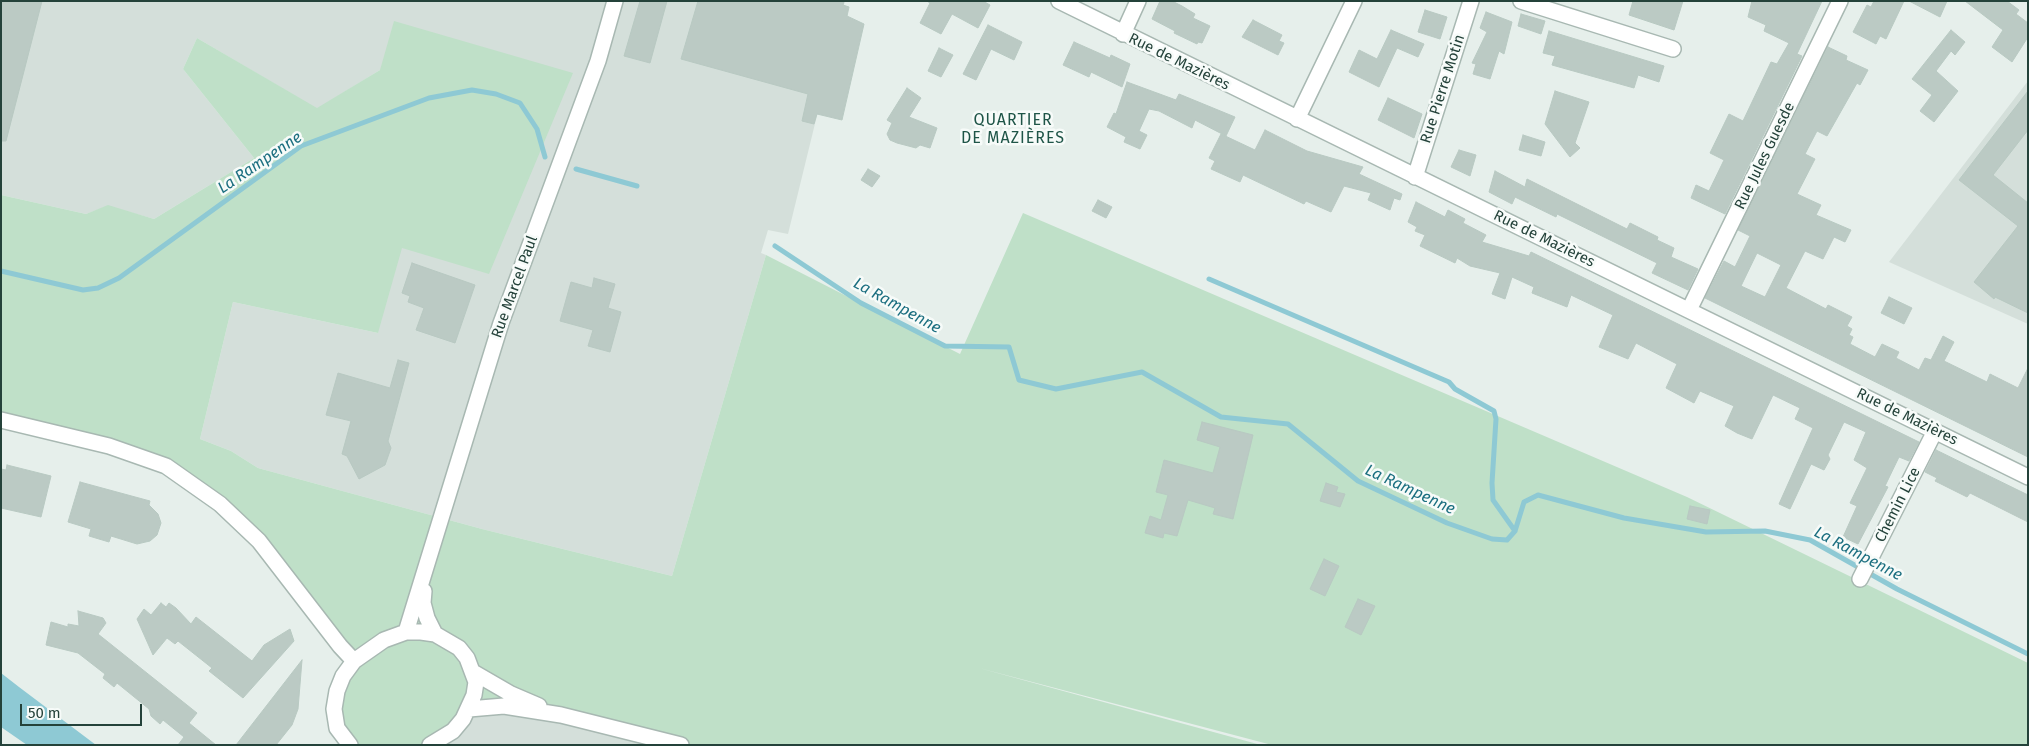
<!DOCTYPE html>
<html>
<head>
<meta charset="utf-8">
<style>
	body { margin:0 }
	#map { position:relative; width:2029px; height:746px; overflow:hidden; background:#e6efeb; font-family:"Fira Sans",sans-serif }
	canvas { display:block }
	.frame { position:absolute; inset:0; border:2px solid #24423a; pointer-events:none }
	.scale { position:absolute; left:20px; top:704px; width:122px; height:22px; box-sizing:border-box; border:2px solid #24423a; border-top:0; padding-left:6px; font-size:15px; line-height:18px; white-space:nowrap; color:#24423a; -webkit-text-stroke:4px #f7fbf9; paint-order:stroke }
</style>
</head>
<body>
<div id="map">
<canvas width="2029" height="746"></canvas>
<div class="frame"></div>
<div class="scale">50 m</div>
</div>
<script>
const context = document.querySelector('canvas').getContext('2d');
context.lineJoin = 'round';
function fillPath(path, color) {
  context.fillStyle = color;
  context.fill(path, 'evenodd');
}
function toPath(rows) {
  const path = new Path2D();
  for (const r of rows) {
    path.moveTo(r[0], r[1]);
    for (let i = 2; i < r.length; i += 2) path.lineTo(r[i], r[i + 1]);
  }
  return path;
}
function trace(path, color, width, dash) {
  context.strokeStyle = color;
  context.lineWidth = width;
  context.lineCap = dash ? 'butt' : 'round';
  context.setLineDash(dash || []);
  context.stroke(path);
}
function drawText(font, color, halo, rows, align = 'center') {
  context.font = font + ' "Fira Sans",sans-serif';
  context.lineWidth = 5;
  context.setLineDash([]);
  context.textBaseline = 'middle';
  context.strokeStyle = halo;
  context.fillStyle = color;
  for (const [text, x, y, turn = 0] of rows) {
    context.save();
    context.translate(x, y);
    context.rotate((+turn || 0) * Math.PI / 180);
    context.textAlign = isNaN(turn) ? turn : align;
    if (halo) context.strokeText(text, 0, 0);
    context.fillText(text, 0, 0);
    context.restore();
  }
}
fillPath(toPath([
	[1,1,845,1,788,234,768,230,761,253,766,255,672,576,482,529,258,468,231,451,200,439,233,302,378,333,380,70,317,109,197,38,183,69,254,158,154,219,108,206,86,214,1,195],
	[2028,81,2028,324,1889,262],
	[504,706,680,745,430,745,463,719]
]), '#d4dfda');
fillPath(toPath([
	[394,21,573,73,489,274,402,248,378,333,233,302,200,439,231,451,258,468,482,529,672,576,766,255,960,354,1023,213,1687,497,2028,663,2028,745,1272,745,979,668,1261,745,681,745,629,731,483,709,430,745,350,745,334,709,354,661,259,541,166,466,1,420,1,195,86,214,108,205,154,219,254,158,183,69,197,38,317,108,380,70]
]), '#bfe0c8');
fillPath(toPath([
	[1,673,19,687,96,745,27,745,1,727]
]), '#8ec9d4');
trace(toPath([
	[576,169,637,186],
	[775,246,861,303,945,346,1009,347,1019,380,1056,389,1142,372,1221,417,1288,424,1358,481,1447,523,1492,539,1507,540,1515,531,1524,502,1538,495,1624,518,1706,532,1765,531,1810,540,1897,589,2028,654],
	[1,271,83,290,98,288,119,278,301,146,429,98,472,90,496,94,520,103,537,129,545,157],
	[1209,279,1449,382,1455,389,1494,411,1496,419,1492,483,1493,500,1515,531]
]), '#8ec9d4', 5);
const building = toPath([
	[1,1,42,1,6,141,1,141,1,1],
	[640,1,667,1,650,63,624,56,640,1],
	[698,1,844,1,843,5,849,7,847,16,864,24,842,120,817,114,814,124,802,121,808,94,681,59,698,1],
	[927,1,983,1,990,5,978,28,952,14,941,34,920,23,930,3,927,1],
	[1160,1,1172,1,1182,6,1195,14,1193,18,1210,26,1202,43,1198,42,1197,44,1174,33,1175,31,1152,19,1160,1],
	[1633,1,1683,1,1674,30,1629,15,1633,1],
	[1752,1,1822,1,1797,54,1802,56,1725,214,1691,198,1696,185,1709,191,1724,160,1710,153,1729,114,1743,121,1771,62,1777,64,1789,43,1764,31,1766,25,1748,17,1752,1],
	[1874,1,1904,1,1886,39,1880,36,1876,44,1853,32,1867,5,1871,7,1874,1],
	[1909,1,1947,1,1940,17,1909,1],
	[1965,1,2007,1,2019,10,2016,14,2028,23,2028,37,2012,62,1992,47,2003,30,1965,1],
	[1425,10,1447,17,1440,39,1418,32,1425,10],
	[1486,12,1512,22,1504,54,1499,51,1490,79,1473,74,1476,64,1472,63,1487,32,1480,28,1486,12],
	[1521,14,1545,21,1541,34,1518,26,1521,14],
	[1253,20,1282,35,1279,41,1284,43,1278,55,1242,37,1253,20],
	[988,25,1022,42,1014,60,991,49,976,80,963,74,988,25],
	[1391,30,1424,44,1418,57,1397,48,1379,87,1349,72,1359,50,1377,59,1391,30],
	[1951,30,1965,42,1955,55,1951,51,1936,71,1958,91,1934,122,1920,111,1932,95,1912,79,1951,30],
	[1549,31,1664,66,1659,82,1638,75,1634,88,1552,65,1555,56,1543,53,1549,31],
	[1074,42,1110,58,1111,55,1130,64,1122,87,1091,72,1089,77,1063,65,1074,42],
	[1828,47,1847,56,1846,60,1868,70,1860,85,1857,83,1827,136,1817,131,1805,154,1815,159,1797,194,1821,205,1816,215,1851,230,1845,242,1834,237,1823,259,1805,251,1786,288,1826,309,1828,305,1852,317,1847,326,1852,329,1849,335,1853,337,1850,344,1875,357,1882,344,1899,352,1896,358,1919,370,1925,358,1931,360,1943,336,1954,342,1944,361,1987,382,1990,374,2018,388,2028,368,2028,457,1705,298,1724,261,1735,267,1750,236,1738,230,1828,47],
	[1757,253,1781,265,1765,297,1741,286,1757,253],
	[939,48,953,55,941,77,928,71,939,48],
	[1127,82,1176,100,1179,94,1235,117,1226,136,1195,120,1192,128,1159,111,1149,109,1139,131,1147,135,1140,149,1124,142,1126,137,1107,127,1114,113,1116,114,1127,82],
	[907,88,921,98,909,117,937,128,930,148,920,145,916,148,897,143,890,140,887,134,892,123,887,120,907,88],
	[1555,91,1589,102,1575,143,1580,148,1570,157,1545,124,1555,91],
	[2028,91,2028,130,1993,175,2028,203,2028,313,1995,297,1994,299,1974,282,2018,226,1959,180,2028,91],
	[1388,98,1422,114,1414,138,1378,120,1388,98],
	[1265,130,1307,151,1363,167,1359,174,1402,194,1400,200,1394,198,1390,210,1368,200,1371,193,1344,186,1331,212,1306,201,1304,204,1243,175,1240,182,1211,169,1215,161,1209,158,1221,134,1255,150,1265,130],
	[1523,135,1545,142,1541,156,1519,150,1523,135],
	[1459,150,1476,155,1470,176,1451,167,1459,150],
	[868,169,880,176,872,187,861,180,868,169],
	[1495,171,1525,187,1527,179,1627,229,1630,223,1658,237,1657,240,1674,248,1671,257,1698,269,1688,290,1652,273,1657,263,1557,214,1556,217,1515,197,1512,204,1489,192,1495,171],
	[1098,200,1112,207,1106,218,1092,211,1098,200],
	[1416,202,1445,217,1448,210,1465,219,1463,223,1486,235,1482,242,1529,256,1531,252,1919,442,1909,461,1899,457,1885,486,1888,487,1858,544,1843,537,1857,506,1850,503,1867,468,1854,460,1866,432,1844,422,1828,455,1830,459,1824,470,1811,464,1790,509,1779,504,1813,428,1795,419,1800,408,1773,395,1752,439,1737,433,1725,426,1734,406,1700,391,1694,403,1666,388,1677,364,1636,343,1628,359,1599,347,1613,315,1571,295,1567,307,1532,293,1534,287,1512,277,1505,299,1492,294,1500,273,1470,266,1457,258,1455,263,1420,246,1425,235,1415,231,1417,227,1408,222,1416,202],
	[412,263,475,285,455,343,416,330,424,308,408,302,410,296,402,293,412,263],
	[594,278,615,284,608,308,621,312,610,352,588,346,593,330,560,321,571,282,592,288,594,278],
	[1889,297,1912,308,1904,324,1881,313,1889,297],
	[398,360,409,363,388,441,391,448,385,465,359,479,347,456,342,454,351,421,326,415,338,373,390,388,398,360],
	[1202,422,1253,435,1233,519,1213,514,1215,508,1188,500,1177,536,1164,533,1163,538,1145,533,1150,516,1161,520,1168,495,1156,492,1164,460,1213,473,1220,447,1197,440,1202,422],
	[1936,450,2028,495,2028,522,1970,493,1967,497,1935,481,1937,478,1925,472,1936,450],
	[7,465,51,476,41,517,1,508,1,469,6,470,7,465],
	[80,482,150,501,149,505,158,514,161,523,157,535,150,541,137,544,111,536,109,542,89,536,91,529,68,522,80,482],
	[1326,483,1338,487,1336,492,1345,494,1340,507,1320,501,1326,483],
	[1690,506,1710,510,1707,524,1687,519,1690,506],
	[1324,559,1339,566,1325,596,1310,589,1324,559],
	[1358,599,1375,606,1361,635,1345,627,1358,599],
	[161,603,166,607,169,603,176,608,191,624,196,617,252,661,264,645,290,629,294,641,243,698,209,671,212,668,178,641,175,644,167,638,153,655,137,619,144,609,151,615,161,603],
	[78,611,103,618,106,623,98,634,197,713,189,723,216,745,178,745,184,737,163,720,160,724,151,716,149,709,117,683,114,687,103,678,105,674,78,653,46,645,51,622,68,627,68,624,79,626,78,611],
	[302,660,298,709,292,725,276,745,236,745,302,660]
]);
fillPath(building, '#bbcac4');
trace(building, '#b8c9c2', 1);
const minor = toPath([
	[1059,1,2028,477],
	[1521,1,1673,49],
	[1123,34,1138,1],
	[1297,119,1354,1],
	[1415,177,1471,1],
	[1689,310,1840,1],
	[1,420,109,446,166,466,220,504,259,541,340,646,354,661],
	[1860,579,1935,431],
	[424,591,423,603,427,618,435,634],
	[406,632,501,323,598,61,615,1],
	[473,672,511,694,539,706],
	[469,709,504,706,561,715,681,745],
	[350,745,337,728,334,709,337,691,343,676,354,661,384,640,406,632,421,632,435,634,459,648,467,658,476,682,474,695,463,719,453,731,430,745]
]);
trace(minor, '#a8b8b2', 18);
trace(minor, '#fff', 15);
drawText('15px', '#24423a', '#f7fbf9', [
	["Rue de Mazières",1179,62,26],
	["Rue Pierre Motin",1443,89,-72],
	["Rue Jules Guesde",1765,156,-64],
	["Rue de Mazières",1544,239,26],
	["Rue Marcel Paul",515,287,-70],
	["Rue de Mazières",1907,417,26],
	["Chemin Lice",1898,505,-63]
]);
context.letterSpacing = '1px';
drawText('16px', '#1f5548', '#f7fbf9', [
	["QUARTIER",1013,121],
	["DE MAZIÈRES",1013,139]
]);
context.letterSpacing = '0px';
drawText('italic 16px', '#1c6f80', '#f7fbf9', [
	["La Rampenne",260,163,-34],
	["La Rampenne",897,306,29],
	["La Rampenne",1410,490,25],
	["La Rampenne",1858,554,28]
]);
</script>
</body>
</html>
